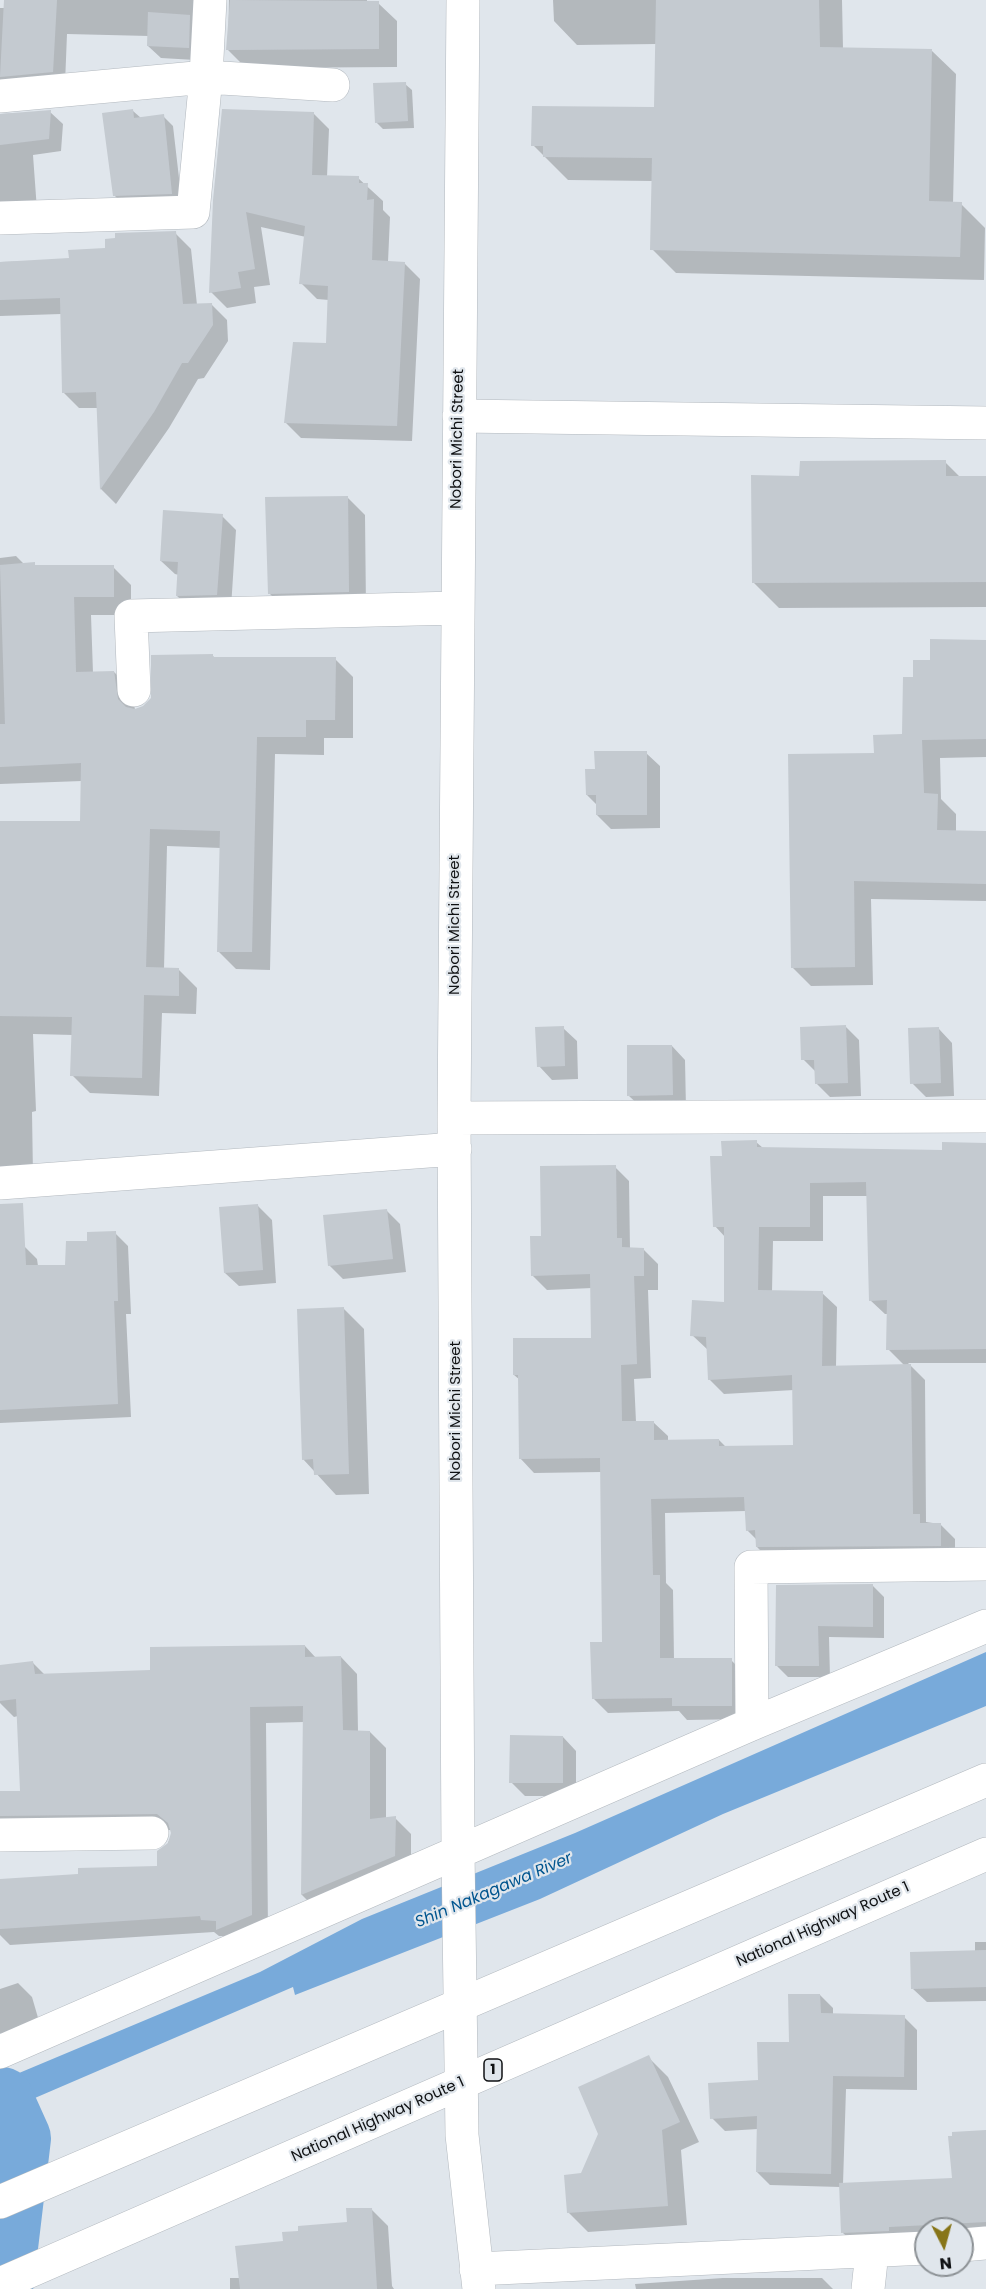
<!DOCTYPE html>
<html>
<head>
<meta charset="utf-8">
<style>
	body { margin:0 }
	#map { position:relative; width:986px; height:2289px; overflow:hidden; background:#e0e6ec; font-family:Poppins,sans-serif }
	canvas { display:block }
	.north { position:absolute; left:914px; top:2217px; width:60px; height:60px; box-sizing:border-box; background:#e0e6ec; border:2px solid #8c9195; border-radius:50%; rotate:174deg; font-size:16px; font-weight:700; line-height:24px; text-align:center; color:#0f1113 }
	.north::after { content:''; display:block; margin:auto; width:21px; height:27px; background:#877518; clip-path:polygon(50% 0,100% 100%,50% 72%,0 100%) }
</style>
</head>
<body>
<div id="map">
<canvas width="986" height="2289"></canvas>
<div class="north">N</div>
</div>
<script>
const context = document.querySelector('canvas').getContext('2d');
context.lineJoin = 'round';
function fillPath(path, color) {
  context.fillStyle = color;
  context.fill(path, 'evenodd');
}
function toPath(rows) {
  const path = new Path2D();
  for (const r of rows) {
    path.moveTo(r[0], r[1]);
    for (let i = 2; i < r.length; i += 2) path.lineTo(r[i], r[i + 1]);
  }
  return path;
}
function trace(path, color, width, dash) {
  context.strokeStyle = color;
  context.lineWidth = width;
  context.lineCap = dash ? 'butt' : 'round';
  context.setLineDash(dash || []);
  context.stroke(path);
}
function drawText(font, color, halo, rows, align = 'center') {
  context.font = font + ' Poppins,sans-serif';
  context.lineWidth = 4.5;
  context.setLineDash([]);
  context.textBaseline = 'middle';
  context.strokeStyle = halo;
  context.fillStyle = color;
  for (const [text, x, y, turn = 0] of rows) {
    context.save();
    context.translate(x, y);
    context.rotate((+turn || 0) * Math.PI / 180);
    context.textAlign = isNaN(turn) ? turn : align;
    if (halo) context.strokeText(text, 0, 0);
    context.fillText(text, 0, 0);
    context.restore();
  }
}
fillPath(toPath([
	[986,1652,986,1706,723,1814,540,1899,295,1995,293,1987,0,2113,0,2081,260,1972,362,1919,575,1833]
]), '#78aada');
fillPath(toPath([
	[6,0,195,0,195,60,161,58,148,46,149,36,67,34,65,84,0,95,0,8,6,8],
	[229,0,367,0,367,3,378,3,397,21,397,67,246,68,228,50],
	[553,0,842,0,843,49,932,51,956,74,953,204,961,204,985,228,984,280,676,273,652,249,653,181,568,180,533,145,655,109,657,44,577,45,554,21],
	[405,84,412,90,414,128,383,129,376,122],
	[133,111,141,118,163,116,173,126,182,204,125,206,114,195],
	[50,112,63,124,61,151,33,155,37,210,0,215,0,114],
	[313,113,329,129,327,177,358,178,383,201,383,210,390,217,388,262,404,263,420,279,412,441,301,438,285,422,327,344,329,300,317,299,301,283,306,237,261,227,270,285,254,287,256,303,227,308,211,292,215,200],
	[175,233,191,249,197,305,211,304,227,320,228,341,204,378,198,379,169,428,116,504,101,489,98,408,79,408,63,392,61,314,0,316,0,262,70,260],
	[945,462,960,477,986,477,986,607,779,608,753,582,801,477],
	[348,498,365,515,366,609,287,611,269,593],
	[222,516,236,530,231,608,191,609,177,596,179,575,175,574,161,561],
	[16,556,25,565,113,567,131,585,131,615,91,615,93,673,114,672,132,690,135,710,144,707,212,655,215,658,335,659,353,677,353,738,324,738,324,755,275,754,270,970,236,969,218,951,221,848,167,846,164,969,179,970,197,988,196,1014,162,1013,159,1096,90,1093,72,1075,73,1035,33,1034,36,1111,32,1112,33,1176,0,1177,0,822,81,823,82,781,0,784,0,558],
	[986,642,986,757,940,758,941,799,956,814,956,832,986,833,986,901,871,899,873,985,811,986,793,968,875,754,903,736,914,679,932,662],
	[646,753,660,766,660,828,611,829,597,815,597,805,587,795,596,770],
	[845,1026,859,1040,861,1096,830,1097,816,1083,816,1072,803,1059],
	[563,1028,577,1041,578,1079,552,1080,539,1066],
	[939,1029,952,1043,954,1096,926,1097,912,1083],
	[672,1046,685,1060,686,1109,643,1109,629,1096],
	[756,1142,763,1148,944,1152,986,1144,986,1363,908,1363,925,1380,926,1522,940,1524,955,1539,955,1560,771,1561,757,1547,757,1540,747,1530,746,1511,665,1513,666,1583,673,1590,674,1660,731,1660,745,1674,746,1719,687,1720,679,1711,608,1713,594,1699,603,1644,602,1472,534,1473,520,1458,520,1380,514,1375,593,1340,592,1288,547,1290,532,1275,543,1237,615,1167,629,1181,630,1249,644,1250,658,1264,658,1290,648,1290,651,1378,634,1379,636,1422,653,1422,668,1436,668,1441,719,1440,726,1447,794,1446,794,1390,724,1394,709,1379,708,1350,692,1335,726,1303,726,1238,715,1226,723,1157],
	[823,1196,867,1196,870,1300,885,1314,888,1314,888,1349,905,1366,836,1367,837,1307,822,1293,772,1292,773,1241,823,1241],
	[258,1206,272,1220,276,1283,239,1286,225,1273],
	[386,1210,400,1224,406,1272,343,1279,329,1265],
	[115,1233,128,1246,131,1314,126,1314,131,1417,0,1423,0,1247,24,1246,37,1259,38,1266,67,1266,89,1242],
	[344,1309,364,1329,369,1494,336,1495,303,1459],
	[873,1586,884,1597,884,1638,829,1637,830,1677,788,1677,777,1666,776,1640],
	[305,1646,316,1658,341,1657,357,1674,358,1732,370,1732,386,1748,386,1819,395,1818,411,1834,411,1873,318,1911,302,1895,304,1722,266,1723,268,1931,225,1936,219,1936,214,1932,10,1945,0,1935,0,1881,158,1868,172,1833,171,1830,0,1833,0,1793,21,1793,18,1716,14,1717,0,1703,0,1666,33,1663,45,1675,152,1672],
	[563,1737,576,1751,576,1796,525,1796,511,1782],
	[975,1942,986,1942,986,2001,927,2002,913,1989,975,1952],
	[18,1983,32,1997,41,2028,5,2038,0,2033,0,1989],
	[820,1995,833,2008,833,2015,904,2017,917,2030,917,2090,846,2089,843,2184,953,2180,986,2131,986,2235,962,2229,926,2229,926,2238,856,2245,843,2233,840,2187,770,2185,757,2172,758,2129,725,2131,712,2118,759,2081,790,2044],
	[648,2057,668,2077,699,2142,681,2150,687,2225,588,2232,568,2212,582,2175],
	[371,2209,388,2226,392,2286,394,2289,230,2289,230,2278,240,2278,285,2242,349,2224],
	[723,2278,822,2278,833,2289,636,2289,635,2284]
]), '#0003');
trace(toPath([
	[2,2098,20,2138,2,2289]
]), '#78aada', 62);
fillPath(toPath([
	[4,0,57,0,53,72,0,77],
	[230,0,379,1,379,49,226,50],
	[656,0,819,0,820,47,932,49,929,201,962,202,960,257,650,250,652,158,543,157,543,146,531,146,532,106,654,107],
	[148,12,190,15,189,48,147,46],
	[406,82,408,121,375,123,373,83],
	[133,109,134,118,164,114,172,194,113,196,102,113],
	[222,109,314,112,312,175,359,176,359,183,368,183,367,200,374,199,372,260,405,262,397,426,284,423,293,342,326,343,328,286,299,284,305,226,246,212,255,269,238,272,241,288,209,293,213,200],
	[51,110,49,139,0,145,0,114],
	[176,231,183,304,212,303,213,325,188,363,182,363,154,412,100,490,96,392,62,393,60,298,0,300,0,262,69,258,68,250,105,248,105,239,115,238,115,233],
	[946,460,946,476,986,476,986,582,752,583,751,475,799,476,800,461],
	[348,496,349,592,268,594,265,497],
	[163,510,223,514,217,595,176,596,178,562,160,561],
	[35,562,35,565,114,565,114,597,74,597,76,672,114,671,118,699,126,707,135,709,143,706,151,698,151,655,213,654,213,657,336,657,335,720,306,720,306,737,257,737,252,952,217,952,220,831,150,829,146,967,179,968,179,996,144,995,142,1078,70,1076,72,1017,0,1016,0,821,80,821,81,763,0,767,0,724,5,724,0,565],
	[930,639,986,640,986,739,922,740,924,793,938,794,937,830,986,831,986,884,854,881,855,967,791,968,788,754,874,753,873,735,902,734,903,677,913,677,913,660,930,660],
	[594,751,647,751,647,815,596,815,596,795,586,795,585,769,595,769],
	[846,1025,848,1083,815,1084,814,1060,801,1060,800,1027],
	[564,1026,565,1066,537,1067,535,1027],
	[939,1027,941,1083,910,1084,908,1028],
	[627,1045,672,1045,673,1095,627,1096],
	[757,1140,757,1147,942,1150,942,1142,986,1143,986,1349,886,1350,887,1300,869,1301,866,1182,810,1183,810,1227,759,1227,758,1290,823,1291,822,1366,911,1364,913,1514,920,1514,920,1523,941,1523,941,1546,756,1547,755,1530,746,1531,744,1497,651,1499,653,1575,660,1575,660,1658,732,1658,732,1706,672,1706,672,1698,592,1699,590,1642,602,1642,600,1458,519,1459,518,1375,513,1375,513,1338,591,1338,590,1274,531,1276,530,1236,541,1236,540,1166,616,1165,617,1238,622,1238,622,1247,644,1248,644,1276,634,1276,637,1364,621,1365,622,1421,654,1421,654,1440,719,1439,719,1446,793,1445,792,1375,708,1380,706,1337,690,1336,692,1300,724,1302,724,1227,713,1227,710,1156,722,1156,721,1141],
	[23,1203,26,1265,65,1265,66,1241,87,1241,87,1232,116,1231,118,1301,114,1301,118,1404,0,1410,0,1204],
	[258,1204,263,1270,224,1273,219,1207],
	[387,1209,393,1259,328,1266,323,1215],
	[344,1307,349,1474,314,1475,313,1459,302,1460,297,1309],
	[873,1584,873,1627,818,1626,819,1666,775,1666,776,1585],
	[305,1645,305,1657,341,1656,343,1730,370,1731,370,1819,396,1816,395,1856,301,1895,303,1706,250,1707,252,1915,216,1930,216,1921,201,1920,200,1916,0,1929,0,1879,78,1874,78,1868,157,1866,157,1851,168,1843,171,1833,168,1823,157,1814,0,1816,0,1791,20,1791,16,1699,0,1701,0,1665,33,1661,35,1674,150,1670,150,1647],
	[510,1735,563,1736,563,1783,509,1783],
	[986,1950,986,1987,911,1989,910,1952],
	[788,1994,820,1994,821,2013,905,2015,904,2077,833,2076,831,2174,756,2172,757,2116,710,2119,708,2083,758,2080,757,2042,789,2042],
	[649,2055,680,2122,662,2130,668,2206,567,2213,564,2175,581,2173,598,2134,578,2087],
	[986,2130,986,2222,889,2227,889,2231,841,2233,839,2183,952,2178,948,2136,952,2136,952,2132],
	[346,2208,372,2208,377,2289,240,2289,235,2246,283,2241,282,2232,298,2231,298,2226,347,2222]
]), '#c4cad0');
const minor = toPath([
	[463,0,454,1118,458,1851,462,2135,479,2289],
	[0,96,206,77,333,85],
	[0,218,193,212,206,77,210,0],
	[459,416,986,423],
	[134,690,131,616,457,608],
	[454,1118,986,1116],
	[0,1183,455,1149],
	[752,1724,751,1567,986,1564],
	[0,1835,152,1833],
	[0,2052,752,1724,986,1626],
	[962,2245,986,2243],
	[476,2269,926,2248],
	[868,2289,872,2252]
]);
const highway = toPath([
	[0,2202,986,1780],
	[0,2284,986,1854]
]);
trace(minor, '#b2b8be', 34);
trace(highway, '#b2b8be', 34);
trace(minor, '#fff', 33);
trace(highway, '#fff', 33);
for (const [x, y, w] of [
	[493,2070,18]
]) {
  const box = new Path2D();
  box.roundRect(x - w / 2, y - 11, w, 22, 4.5);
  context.fillStyle = '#e0e6ec';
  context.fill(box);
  trace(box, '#0f1113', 1.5);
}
drawText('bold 14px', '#0f1113', null, [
	["1",493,2070]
]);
drawText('15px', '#0f1113', '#e0e6ec', [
	["Nobori Michi Street",458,439,-89],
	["Nobori Michi Street",455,925,-90],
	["Nobori Michi Street",456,1411,-90],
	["National Highway Route 1",823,1925,-24],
	["National Highway Route 1",378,2120,-24]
]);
drawText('italic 16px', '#00558f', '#e0e6ec', [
	["Shin Nakagawa River",494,1891,-23]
]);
</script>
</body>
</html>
